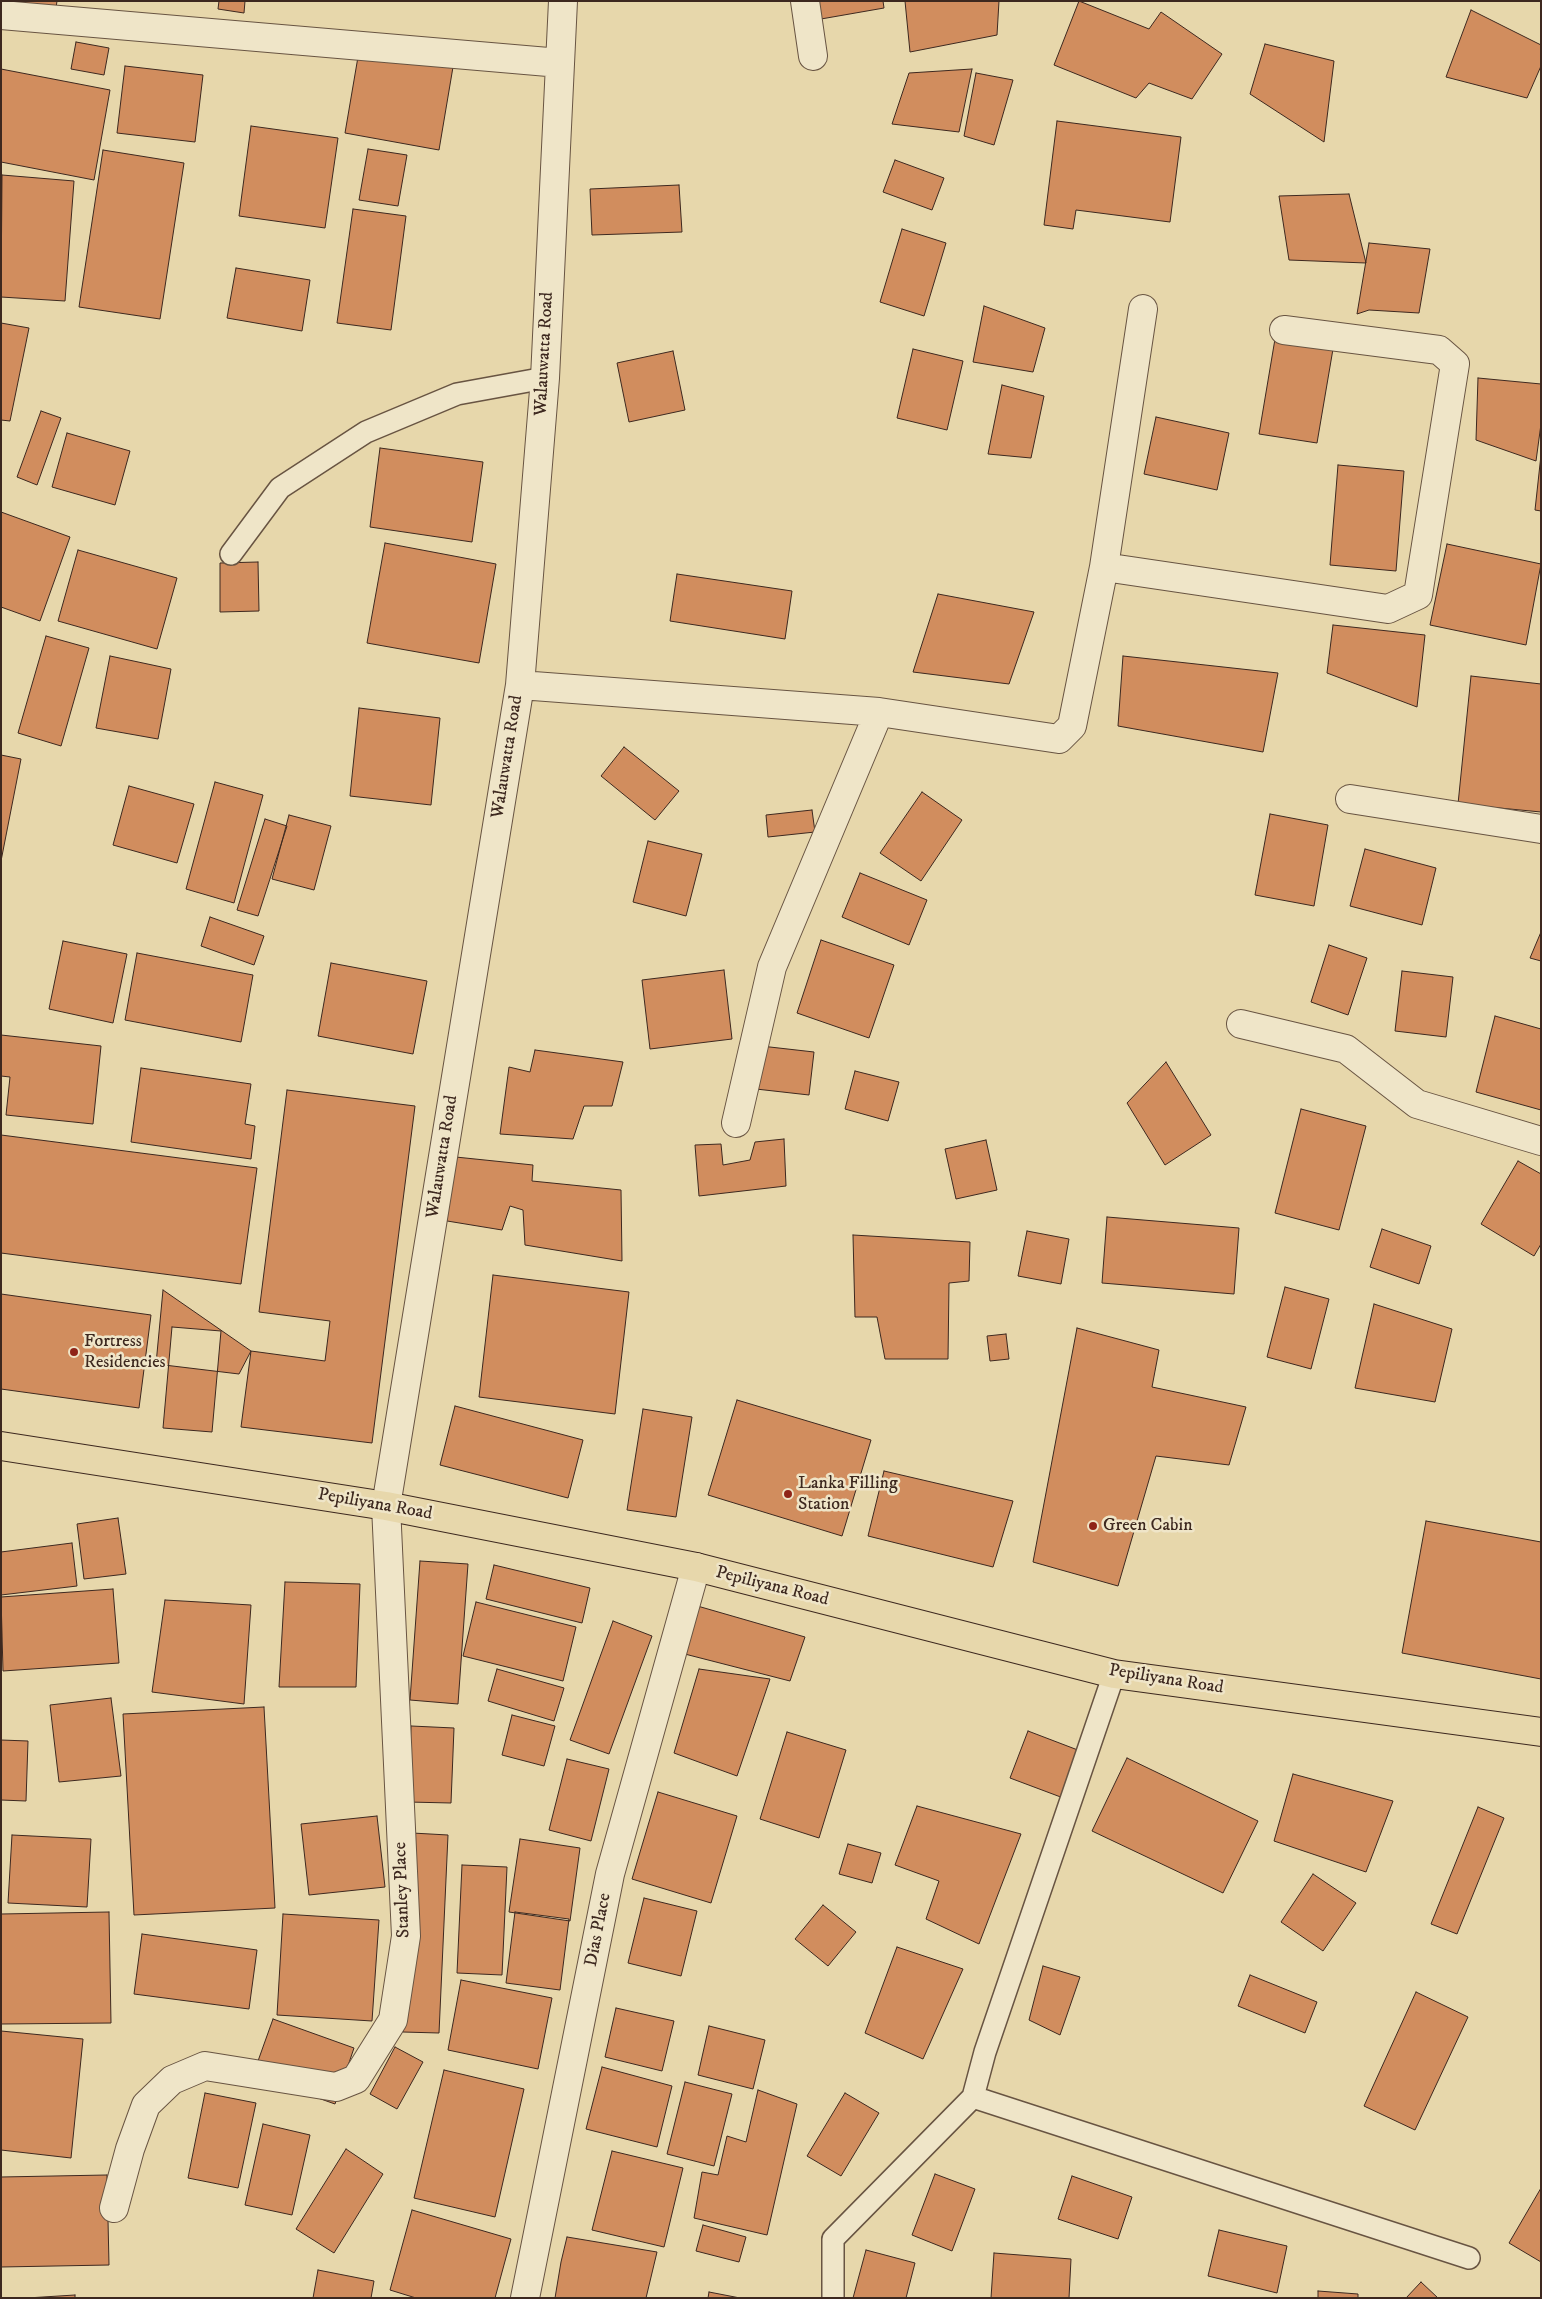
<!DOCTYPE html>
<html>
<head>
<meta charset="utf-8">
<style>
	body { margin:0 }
	#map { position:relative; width:1542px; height:2299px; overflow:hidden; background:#e7d7ab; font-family:"IM FELL DW Pica",serif }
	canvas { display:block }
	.frame { position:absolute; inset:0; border:2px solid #3d281f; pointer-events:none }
</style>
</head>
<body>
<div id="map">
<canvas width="1542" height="2299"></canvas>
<div class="frame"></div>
</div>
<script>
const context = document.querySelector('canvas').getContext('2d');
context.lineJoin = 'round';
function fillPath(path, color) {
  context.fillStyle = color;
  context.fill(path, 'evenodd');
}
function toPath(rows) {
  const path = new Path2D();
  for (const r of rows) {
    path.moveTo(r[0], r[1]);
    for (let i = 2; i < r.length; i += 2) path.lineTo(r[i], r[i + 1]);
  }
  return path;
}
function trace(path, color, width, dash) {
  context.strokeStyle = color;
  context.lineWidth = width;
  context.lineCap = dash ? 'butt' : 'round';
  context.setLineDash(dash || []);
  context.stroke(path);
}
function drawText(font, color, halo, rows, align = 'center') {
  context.font = font + ' "IM FELL DW Pica",serif';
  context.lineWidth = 5;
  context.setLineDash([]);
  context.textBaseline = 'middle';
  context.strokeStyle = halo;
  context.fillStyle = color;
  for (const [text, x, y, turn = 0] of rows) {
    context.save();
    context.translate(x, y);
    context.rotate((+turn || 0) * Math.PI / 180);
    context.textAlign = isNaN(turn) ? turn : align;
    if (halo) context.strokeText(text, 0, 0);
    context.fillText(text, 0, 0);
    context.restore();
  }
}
const building = toPath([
	[1,1,57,1,56,8,1,1],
	[219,1,245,1,244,13,218,9,219,1],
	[818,1,883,1,884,8,821,19,818,1],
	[905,1,999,1,997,35,910,52,905,1],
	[1079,1,1149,29,1161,12,1222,54,1192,99,1149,83,1136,98,1054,65,1079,1],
	[1471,10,1541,45,1541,66,1527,98,1446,77,1471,10],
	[76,42,109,48,104,75,71,69,76,42],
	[1265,44,1334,61,1324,142,1250,94,1265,44],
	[359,51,453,67,439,150,345,133,359,51],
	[125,66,203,75,195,142,117,133,125,66],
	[1,69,110,90,94,180,1,162,1,69],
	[972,69,959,132,892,124,909,73,972,69],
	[976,73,1013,80,994,145,964,136,976,73],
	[1057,121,1181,137,1170,222,1076,210,1073,229,1044,225,1057,121],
	[251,126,338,138,325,228,239,216,251,126],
	[368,149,407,155,398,206,359,200,368,149],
	[103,150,184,163,160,319,79,307,103,150],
	[895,160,944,178,932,210,883,192,895,160],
	[2,175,74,181,65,301,1,297,2,175],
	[679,185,682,232,592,235,590,189,679,185],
	[1349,194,1366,263,1289,260,1279,196,1349,194],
	[353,209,406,216,391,330,337,323,353,209],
	[902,229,946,243,924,316,880,302,902,229],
	[1369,243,1430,249,1419,313,1369,310,1357,314,1369,243],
	[236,268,310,280,302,331,227,318,236,268],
	[984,306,1045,328,1033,372,973,362,984,306],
	[1,323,29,328,10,421,1,420,1,323],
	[1275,339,1333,349,1317,443,1259,434,1275,339],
	[913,349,963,361,947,430,897,418,913,349],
	[673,351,685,410,629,422,617,363,673,351],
	[1478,378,1541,384,1541,424,1536,461,1476,440,1478,378],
	[1002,385,1044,396,1031,458,988,454,1002,385],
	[41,411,61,418,37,485,17,477,41,411],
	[1156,417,1229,433,1217,490,1144,474,1156,417],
	[67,433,130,451,115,505,52,487,67,433],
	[380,448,483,462,472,542,370,527,380,448],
	[1541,455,1541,511,1535,510,1541,455],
	[1338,465,1404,471,1396,571,1330,565,1338,465],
	[1,512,70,537,40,621,1,607,1,512],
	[385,543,496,564,479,663,367,643,385,543],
	[1447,544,1541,564,1526,645,1430,625,1447,544],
	[78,550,177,578,157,649,58,621,78,550],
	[258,562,259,611,220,612,220,563,258,562],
	[677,574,792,591,785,639,670,621,677,574],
	[938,594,1034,612,1009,684,913,672,938,594],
	[1333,625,1425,635,1417,707,1327,673,1333,625],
	[46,636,89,648,61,746,18,733,46,636],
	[110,656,171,669,158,739,96,728,110,656],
	[1123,656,1278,673,1263,752,1118,726,1123,656],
	[1471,676,1541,684,1541,812,1458,804,1471,676],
	[359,708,440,718,431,805,350,796,359,708],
	[624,747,679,791,655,820,601,776,624,747],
	[1,755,21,759,1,861,1,755],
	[215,782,263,795,234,903,186,889,215,782],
	[129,786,194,804,177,863,113,845,129,786],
	[922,792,962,820,921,881,880,853,922,792],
	[812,810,815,832,768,837,766,815,812,810],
	[1270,814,1328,825,1314,906,1255,895,1270,814],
	[289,815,331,826,314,890,272,879,289,815],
	[265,819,287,826,258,916,237,910,265,819],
	[648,841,702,854,686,916,633,902,648,841],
	[1365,849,1436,868,1422,925,1350,906,1365,849],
	[860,873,927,900,909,945,842,917,860,873],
	[210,917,264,936,254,965,201,946,210,917],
	[1541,932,1541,961,1530,958,1541,932],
	[821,940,894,965,869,1038,797,1013,821,940],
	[63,941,127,954,113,1023,49,1009,63,941],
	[1329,945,1367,958,1348,1015,1311,1002,1329,945],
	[137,953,253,975,241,1042,125,1020,137,953],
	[331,963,427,981,413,1054,318,1036,331,963],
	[724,970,732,1039,650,1049,642,980,724,970],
	[1402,971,1453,977,1446,1037,1395,1031,1402,971],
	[1495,1016,1541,1029,1541,1110,1476,1092,1495,1016],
	[1,1035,101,1046,93,1124,6,1115,10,1077,1,1076,1,1035],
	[761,1046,814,1052,809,1095,756,1089,761,1046],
	[535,1050,623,1062,612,1106,584,1106,573,1139,500,1134,509,1067,530,1072,535,1050],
	[1166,1062,1211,1135,1165,1165,1127,1103,1166,1062],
	[141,1068,251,1084,245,1124,255,1126,251,1159,131,1142,141,1068],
	[855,1071,899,1082,888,1121,845,1109,855,1071],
	[287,1090,415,1106,372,1443,241,1427,251,1351,325,1361,330,1321,259,1312,287,1090],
	[1301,1109,1366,1126,1339,1230,1275,1213,1301,1109],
	[1,1135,257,1168,241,1284,1,1253,1,1135],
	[784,1139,786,1186,699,1196,695,1145,721,1144,723,1165,750,1160,755,1142,784,1139],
	[986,1140,997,1190,956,1199,945,1149,986,1140],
	[446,1156,533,1165,532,1181,621,1190,622,1261,525,1245,523,1210,510,1206,502,1230,435,1219,446,1156],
	[1518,1161,1541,1174,1541,1244,1534,1256,1481,1224,1518,1161],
	[1107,1217,1239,1228,1234,1294,1102,1283,1107,1217],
	[1382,1229,1431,1246,1419,1284,1370,1267,1382,1229],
	[1027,1231,1069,1239,1061,1284,1018,1276,1027,1231],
	[853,1235,970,1242,969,1281,949,1283,948,1359,885,1359,877,1317,855,1317,853,1235],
	[493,1275,629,1292,615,1414,479,1397,493,1275],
	[1285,1287,1329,1299,1311,1369,1267,1357,1285,1287],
	[163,1290,251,1351,239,1374,156,1364,163,1290],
	[1,1294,151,1315,139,1408,1,1389,1,1294],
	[1374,1304,1452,1329,1435,1402,1355,1388,1374,1304],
	[172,1327,221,1331,212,1432,163,1428,172,1327],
	[1077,1328,1159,1350,1152,1387,1246,1407,1229,1465,1156,1456,1118,1586,1033,1562,1077,1328],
	[1006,1334,1009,1359,990,1361,987,1336,1006,1334],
	[737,1400,871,1440,842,1536,708,1495,737,1400],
	[455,1406,583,1440,568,1498,440,1465,455,1406],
	[643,1409,692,1417,676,1517,627,1510,643,1409],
	[884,1471,1013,1501,993,1567,868,1536,884,1471],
	[118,1518,126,1574,84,1579,77,1524,118,1518],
	[1426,1521,1541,1542,1541,1679,1402,1653,1426,1521],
	[72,1543,77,1586,1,1595,1,1552,72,1543],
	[420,1561,468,1564,458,1704,410,1700,420,1561],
	[494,1565,590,1588,582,1623,486,1599,494,1565],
	[285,1582,360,1584,356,1687,279,1687,285,1582],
	[113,1589,119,1663,3,1671,1,1597,113,1589],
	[165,1600,251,1605,244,1704,152,1692,165,1600],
	[476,1602,576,1627,563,1681,463,1656,476,1602],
	[694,1605,805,1637,790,1681,677,1652,694,1605],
	[613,1621,652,1636,609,1754,570,1740,613,1621],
	[497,1669,564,1688,554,1721,488,1701,497,1669],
	[699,1669,770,1679,737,1776,674,1753,699,1669],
	[111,1698,121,1776,59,1782,50,1705,111,1698],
	[264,1707,275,1908,134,1915,123,1714,264,1707],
	[512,1715,555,1726,544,1766,502,1755,512,1715],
	[411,1726,454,1728,451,1803,408,1802,411,1726],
	[1028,1731,1083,1752,1066,1799,1010,1778,1028,1731],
	[787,1732,846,1750,819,1838,760,1819,787,1732],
	[1,1740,28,1741,26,1801,1,1800,1,1740],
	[1127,1758,1258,1821,1223,1893,1092,1831,1127,1758],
	[567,1759,609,1769,591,1841,549,1830,567,1759],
	[1293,1774,1393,1801,1366,1872,1274,1841,1293,1774],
	[658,1792,737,1816,711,1903,632,1879,658,1792],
	[917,1806,1021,1834,979,1944,926,1919,939,1881,895,1865,917,1806],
	[1478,1807,1504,1818,1457,1934,1431,1924,1478,1807],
	[377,1816,385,1887,309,1895,301,1824,377,1816],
	[412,1833,448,1835,439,2033,403,2032,412,1833],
	[12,1835,91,1839,87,1907,8,1903,12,1835],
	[520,1839,580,1848,570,1921,509,1912,520,1839],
	[848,1844,881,1853,872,1883,839,1874,848,1844],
	[462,1865,507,1867,502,1975,457,1973,462,1865],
	[1313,1874,1356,1903,1323,1951,1281,1922,1313,1874],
	[644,1898,697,1911,681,1976,628,1963,644,1898],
	[823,1905,856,1932,828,1966,795,1939,823,1905],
	[109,1912,111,2023,1,2024,1,1914,109,1912],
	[515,1912,569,1919,560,1990,506,1983,515,1912],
	[283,1914,379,1920,372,2021,277,2015,283,1914],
	[142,1934,257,1950,249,2009,134,1994,142,1934],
	[897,1947,963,1969,923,2059,865,2033,897,1947],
	[1043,1966,1080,1977,1060,2035,1029,2020,1043,1966],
	[1250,1975,1317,2002,1305,2033,1238,2006,1250,1975],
	[461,1980,552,1998,538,2069,448,2050,461,1980],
	[1416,1992,1468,2017,1415,2130,1364,2106,1416,1992],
	[616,2008,674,2021,662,2071,605,2057,616,2008],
	[273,2019,354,2048,335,2104,253,2075,273,2019],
	[709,2026,765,2040,753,2089,698,2075,709,2026],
	[1,2031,83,2039,71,2158,1,2150,1,2031],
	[395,2047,423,2062,397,2109,370,2094,395,2047],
	[602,2067,672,2086,657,2147,586,2129,602,2067],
	[444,2070,524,2089,495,2217,414,2198,444,2070],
	[685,2082,732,2094,714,2166,667,2154,685,2082],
	[758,2090,797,2104,767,2235,694,2218,702,2172,718,2175,727,2136,746,2142,758,2090],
	[205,2093,256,2103,238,2188,188,2178,205,2093],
	[845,2093,879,2113,841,2176,807,2156,845,2093],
	[263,2124,310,2135,292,2215,245,2205,263,2124],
	[346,2149,383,2174,334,2253,296,2229,346,2149],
	[612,2151,683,2168,664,2247,592,2230,612,2151],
	[935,2174,975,2189,952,2251,912,2235,935,2174],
	[107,2175,109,2265,1,2267,1,2177,107,2175],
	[1072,2176,1132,2197,1118,2239,1058,2219,1072,2176],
	[1541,2188,1541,2262,1509,2243,1541,2188],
	[412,2210,511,2239,495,2298,416,2298,390,2290,412,2210],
	[703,2225,746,2237,739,2262,696,2251,703,2225],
	[1219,2230,1287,2246,1277,2293,1208,2276,1219,2230],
	[567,2237,657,2252,646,2298,555,2298,561,2262,567,2237],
	[866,2250,915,2263,906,2298,853,2298,866,2250],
	[994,2253,1071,2259,1069,2298,991,2298,994,2253],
	[318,2270,374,2281,371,2298,313,2298,318,2270],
	[1421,2282,1438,2298,1406,2298,1421,2282],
	[1318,2291,1358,2294,1358,2298,1318,2298,1318,2291],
	[709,2292,740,2298,708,2298,709,2292],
	[75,2295,75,2298,27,2298,75,2295]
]);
fillPath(building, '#d18d5e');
trace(building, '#3d281f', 1);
const service = toPath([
	[231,554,280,488,366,432,457,394,545,378],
	[973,2097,1469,2258],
	[833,2298,833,2239,973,2097,985,2052,1114,1674]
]);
const minor = toPath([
	[805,1,813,56],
	[1,15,560,63],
	[1104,567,1388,609,1418,595,1455,364,1439,350,1284,330],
	[520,685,879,712,1059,739,1072,726,1104,567,1143,309],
	[1350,799,1541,829],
	[1241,1024,1346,1049,1417,1104,1541,1141],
	[736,1123,772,967,879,712],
	[114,2208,130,2149,146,2105,172,2080,205,2066,336,2087,356,2079,393,2020,406,1936,386,1506,520,685,545,378,563,1],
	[525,2298,610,1874,696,1567]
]);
const primary = toPath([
	[1,1446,386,1506,696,1567,1114,1674,1541,1732]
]);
trace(service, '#685442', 24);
trace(minor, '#685442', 30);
trace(primary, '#3d281f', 30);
trace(service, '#efe5c8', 21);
trace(minor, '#efe5c8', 28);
trace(primary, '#e7d7ab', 28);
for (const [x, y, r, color] of [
	[74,1352,5,"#8f2418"],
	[788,1494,5,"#8f2418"],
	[1093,1526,5,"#8f2418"]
]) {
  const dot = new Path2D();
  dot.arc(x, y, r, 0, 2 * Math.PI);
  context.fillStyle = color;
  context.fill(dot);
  trace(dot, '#efe5c8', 2);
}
drawText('18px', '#3d281f', '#efe5c8', [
	["Walauwatta Road",545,354,-87],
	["Walauwatta Road",508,757,-81],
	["Walauwatta Road",443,1157,-81],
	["Pepiliyana Road",375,1505,10],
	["Pepiliyana Road",772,1587,14],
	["Pepiliyana Road",1166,1680,9],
	["Stanley Place",403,1890,-92],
	["Dias Place",599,1930,-79]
]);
drawText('18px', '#3d281f', '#efe5c8', [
	["Fortress",84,1342],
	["Residencies",84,1363],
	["Lanka Filling",798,1484],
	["Station",798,1505],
	["Green Cabin",1103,1526]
], 'left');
</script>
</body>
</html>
